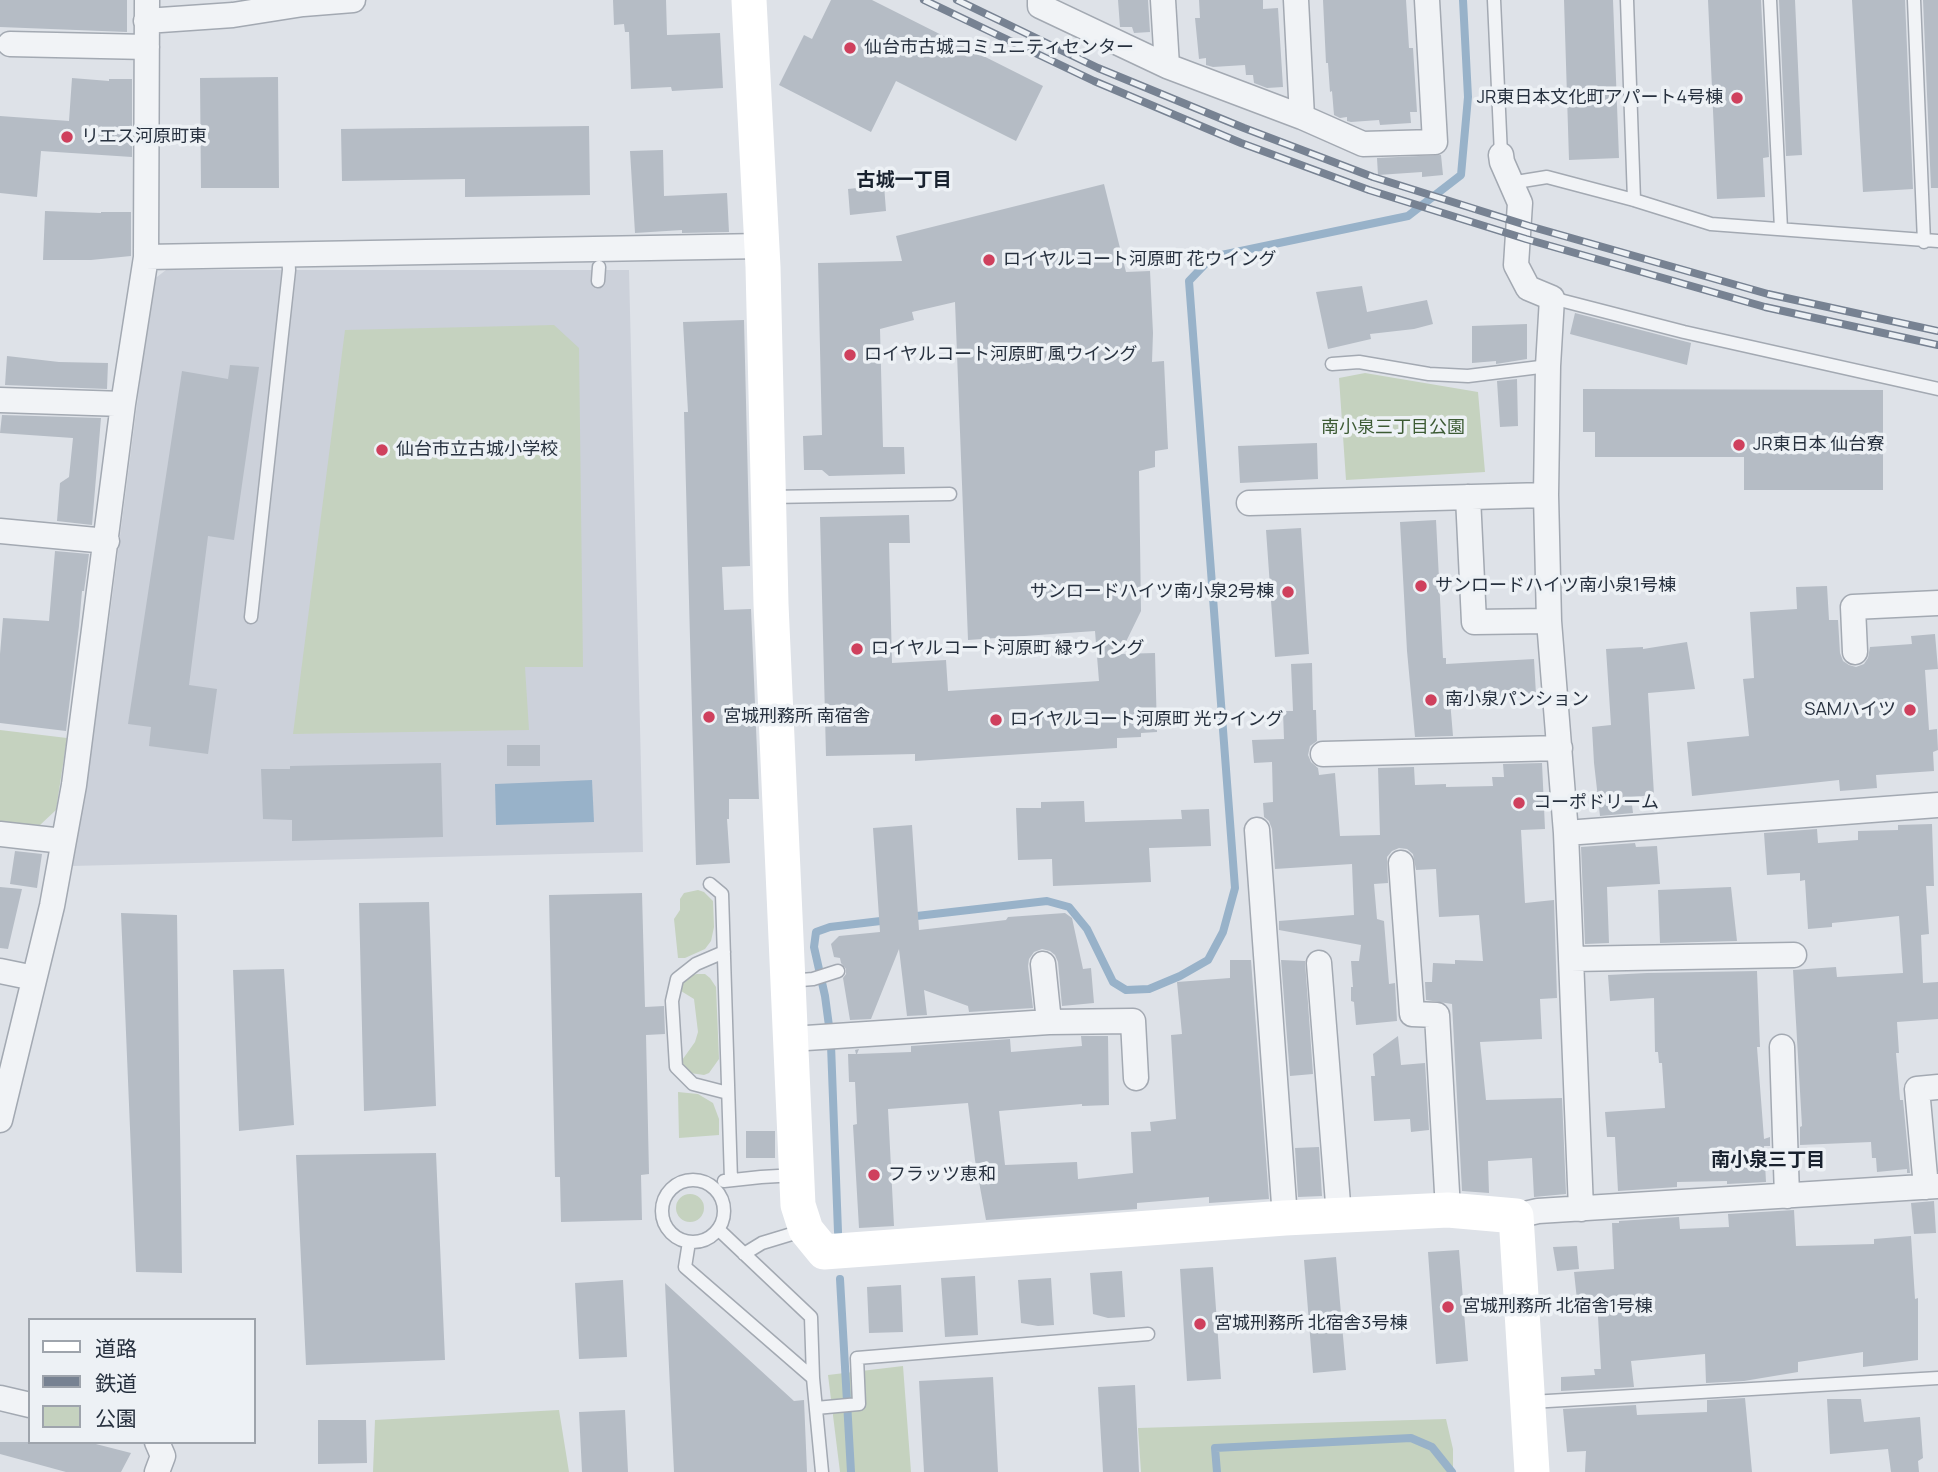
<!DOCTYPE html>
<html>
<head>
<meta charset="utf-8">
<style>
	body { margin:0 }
	#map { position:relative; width:1938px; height:1472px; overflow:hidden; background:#dee2e8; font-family:Manrope,"Noto Sans JP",sans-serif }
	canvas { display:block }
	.legend { position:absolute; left:28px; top:1318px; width:228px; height:126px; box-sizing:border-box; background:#edf1f5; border:2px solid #9ea4ac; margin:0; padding:9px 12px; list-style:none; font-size:21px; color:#27313f }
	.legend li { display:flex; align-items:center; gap:14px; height:35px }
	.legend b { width:35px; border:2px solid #9ea4ac }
</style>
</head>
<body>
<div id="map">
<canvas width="1938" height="1472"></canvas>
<ul class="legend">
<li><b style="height:9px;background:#fff"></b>道路</li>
<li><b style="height:9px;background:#778292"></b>鉄道</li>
<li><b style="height:19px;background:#c5d2bf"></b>公園</li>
</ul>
</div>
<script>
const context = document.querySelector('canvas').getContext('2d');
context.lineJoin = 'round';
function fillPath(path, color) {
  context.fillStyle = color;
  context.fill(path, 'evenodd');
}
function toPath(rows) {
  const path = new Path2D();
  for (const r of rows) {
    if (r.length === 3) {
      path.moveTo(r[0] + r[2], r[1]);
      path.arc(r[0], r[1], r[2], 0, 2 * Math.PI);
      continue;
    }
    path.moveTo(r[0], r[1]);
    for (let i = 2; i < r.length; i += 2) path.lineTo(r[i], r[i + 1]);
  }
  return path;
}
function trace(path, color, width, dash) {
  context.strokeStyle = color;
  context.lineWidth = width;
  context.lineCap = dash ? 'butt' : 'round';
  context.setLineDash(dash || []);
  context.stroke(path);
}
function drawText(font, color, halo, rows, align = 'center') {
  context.font = font + ' Manrope,"Noto Sans JP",sans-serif';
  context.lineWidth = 7;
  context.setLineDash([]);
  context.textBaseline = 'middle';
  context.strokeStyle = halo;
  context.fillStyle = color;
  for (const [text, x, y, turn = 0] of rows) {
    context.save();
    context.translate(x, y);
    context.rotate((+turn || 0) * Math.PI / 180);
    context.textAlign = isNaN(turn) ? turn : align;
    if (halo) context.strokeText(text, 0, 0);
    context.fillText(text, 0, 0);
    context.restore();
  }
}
fillPath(toPath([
	[166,270,629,270,643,852,71,866,109,621,153,280]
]), '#ccd1da');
fillPath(toPath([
	[554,325,579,348,583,667,525,667,529,730,293,734,345,330],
	[1365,373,1478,392,1485,472,1346,480,1339,378],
	[0,730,67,738,56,810,40,825,0,822],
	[698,890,704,892,713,901,714,927,711,941,705,949,685,958,678,958,674,919,680,910,680,899,684,893],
	[697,974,705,974,710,978,716,987,719,1059,709,1073,704,1075,690,1073,680,1063,695,1042,698,1032,694,999,681,991,680,987,689,976],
	[678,1092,698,1094,713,1103,719,1119,719,1135,679,1138],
	[690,1208,14],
	[903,1366,911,1472,840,1472,828,1375],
	[559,1410,569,1472,373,1472,375,1420],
	[1446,1419,1453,1449,1453,1472,1141,1472,1138,1428]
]), '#c5d2bf');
fillPath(toPath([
	[592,780,594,822,496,825,495,784]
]), '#98b2c9');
trace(toPath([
	[908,917,1047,901,1069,907,1087,929,1113,982,1126,990,1149,989,1180,976,1208,960,1223,932,1235,888,1189,281,1212,257,1408,216,1461,175,1468,97,1463,0],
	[829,1026,825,996,814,947,816,932,830,927,889,920],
	[831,1045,838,1232],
	[840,1279,851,1472],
	[1217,1472,1215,1448,1411,1438,1432,1447,1452,1472]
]), '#98b2c9', 8);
fillPath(toPath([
	[0,0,127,0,127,32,0,27],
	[613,0,666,0,667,35,720,33,723,88,672,91,671,87,631,89,629,32,625,32,624,24,614,25],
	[831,0,872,0,1043,86,1016,141,896,81,871,132,779,85,804,35,812,39],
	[1118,0,1148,0,1150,32,1134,33,1132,27,1120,27],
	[1199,0,1263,0,1263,9,1278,8,1283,87,1267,88,1254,83,1253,75,1246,75,1245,65,1213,67,1206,65,1206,58,1199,59,1195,18,1200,18],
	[1323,0,1406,0,1409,48,1413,48,1417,112,1410,112,1411,123,1380,125,1379,120,1351,122,1347,121,1347,117,1340,118,1334,115,1332,91,1330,92,1328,63,1326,63],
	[1564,0,1613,0,1619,158,1569,160],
	[1708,0,1761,0,1769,157,1763,158,1765,197,1717,199],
	[1779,0,1795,0,1802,155,1786,156],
	[1852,0,1905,0,1913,189,1863,192],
	[1923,0,1938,0,1938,188,1931,188],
	[278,77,279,188,201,188,200,78],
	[72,78,109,81,109,79,132,79,132,157,41,151,37,197,0,193,0,116,69,121],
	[589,126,590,195,465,197,465,179,342,181,341,129],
	[663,150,664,196,727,193,729,232,682,233,682,230,635,233,630,151],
	[1441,155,1443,175,1422,177,1422,172,1378,175,1377,158],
	[1104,184,1126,272,1150,271,1153,333,1152,362,1164,361,1168,449,1155,451,1155,467,1139,471,1141,611,1120,654,1155,653,1157,732,1141,733,1141,737,1117,738,1117,748,915,761,915,754,826,756,820,517,909,515,910,543,889,543,892,663,946,660,948,691,1099,681,1095,631,968,640,955,302,912,312,914,320,880,329,883,447,904,447,905,474,829,476,822,470,804,470,803,436,822,435,818,263,902,261,896,236],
	[884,185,886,211,850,215,848,189],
	[45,211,101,213,101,212,131,212,131,256,91,260,43,260],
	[1362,286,1367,312,1427,300,1433,324,1414,329,1370,334,1371,339,1328,349,1316,292],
	[1575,313,1691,343,1687,365,1570,334],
	[744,320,750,566,722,567,724,610,751,609,759,799,729,799,729,819,727,819,730,863,696,865,684,412,688,412,683,322],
	[1527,324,1527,359,1496,364,1496,361,1472,363,1472,326],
	[7,356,59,362,108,363,107,389,5,385],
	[230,365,259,367,234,540,208,536,189,685,217,689,208,754,149,746,151,727,128,724,182,371,228,379],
	[1517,379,1518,426,1500,427,1497,381],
	[1583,389,1883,390,1883,490,1744,490,1744,457,1595,457,1595,432,1583,432],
	[2,415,101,418,92,525,57,521,60,483,69,477,73,438,0,433],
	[1317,443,1318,479,1240,483,1238,446],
	[1436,520,1443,658,1446,658,1446,664,1534,659,1536,695,1450,700,1453,736,1415,737,1407,651,1400,522],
	[1301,528,1309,654,1275,657,1266,530],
	[55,551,89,554,84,591,82,591,79,626,66,731,0,723,0,654,3,618,49,621],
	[1827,586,1829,620,1838,620,1840,653,1843,661,1849,665,1856,667,1864,664,1868,658,1870,647,1912,644,1911,636,1935,634,1938,669,1925,670,1929,730,1937,729,1938,750,1933,752,1934,771,1876,775,1877,788,1840,791,1839,780,1692,796,1687,742,1749,736,1743,679,1754,678,1750,612,1797,609,1796,587],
	[1687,642,1695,689,1648,693,1654,795,1631,797,1633,813,1600,816,1594,763,1592,727,1611,725,1606,649,1643,647,1643,649],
	[1312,663,1313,710,1316,710,1317,741,1310,746,1308,755,1311,762,1318,768,1319,775,1335,773,1340,836,1380,835,1378,768,1414,767,1415,785,1446,784,1446,787,1493,786,1492,777,1504,777,1503,764,1542,763,1545,829,1521,830,1525,903,1554,900,1557,998,1540,999,1542,1039,1480,1042,1486,1100,1562,1098,1566,1194,1534,1197,1532,1158,1488,1161,1489,1193,1462,1191,1452,1004,1426,1000,1425,982,1432,982,1433,963,1455,964,1455,960,1483,961,1479,915,1439,917,1436,869,1416,870,1413,854,1407,849,1399,848,1392,851,1387,857,1388,883,1374,884,1377,919,1384,921,1389,984,1395,983,1397,1021,1356,1025,1354,1002,1351,1001,1351,987,1353,987,1351,961,1359,961,1361,945,1279,930,1279,921,1354,915,1352,864,1275,869,1272,829,1269,821,1264,817,1263,803,1273,802,1272,762,1254,763,1252,740,1284,739,1283,711,1293,711,1291,664],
	[507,745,540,745,540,766,507,766],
	[441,763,443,837,292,841,292,820,263,819,261,769,290,769,290,766],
	[1084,801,1085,822,1182,819,1181,810,1209,809,1211,846,1149,848,1151,882,1053,886,1052,859,1018,860,1016,808,1041,808,1041,802],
	[1932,824,1934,886,1926,886,1929,934,1921,935,1923,983,1938,982,1938,1019,1897,1022,1899,1053,1896,1053,1900,1100,1903,1100,1910,1173,1907,1173,1907,1169,1877,1172,1876,1158,1872,1158,1871,1142,1800,1145,1800,1127,1802,1126,1793,970,1836,967,1837,977,1903,973,1899,916,1832,923,1832,927,1808,929,1805,880,1800,881,1800,873,1767,875,1764,833,1817,829,1818,843,1858,840,1858,831,1898,830,1898,825],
	[912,825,919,930,1006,920,1008,917,1065,913,1072,918,1083,969,1091,968,1094,1003,1062,1006,1058,962,1055,955,1050,951,1042,949,1034,952,1029,959,1028,966,1033,1008,969,1012,968,1006,924,990,927,1015,907,1016,899,949,871,1019,850,1020,843,978,846,974,846,969,841,963,840,958,834,957,831,944,839,936,880,932,873,828],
	[1635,843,1636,847,1657,846,1660,884,1607,887,1609,943,1585,944,1581,847],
	[15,851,42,854,37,888,10,884],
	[0,887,22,889,8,949,0,948],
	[1731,887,1737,941,1660,943,1658,890],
	[642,893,645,1007,664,1006,665,1034,646,1035,649,1174,641,1175,642,1220,561,1222,560,1177,555,1177,549,895],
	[429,902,436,1106,364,1111,359,903],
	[121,913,177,915,182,1273,136,1272],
	[1230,960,1251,960,1269,1199,1209,1203,1209,1197,1137,1203,1137,1209,986,1220,975,1160,968,1103,888,1109,894,1226,859,1228,853,1125,857,1124,855,1082,849,1082,848,1054,856,1054,855,1050,859,1049,857,1054,911,1052,911,1046,1010,1039,1011,1052,1082,1046,1081,1036,1108,1036,1109,1105,1082,1106,1082,1104,999,1111,1005,1165,1077,1162,1078,1179,1133,1173,1131,1132,1151,1131,1150,1122,1176,1119,1171,1035,1182,1034,1177,982,1230,978],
	[1281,960,1305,961,1313,1074,1290,1076],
	[284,969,294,1125,239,1131,233,970],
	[1757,971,1760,1047,1757,1047,1764,1139,1770,1137,1770,1146,1764,1146,1766,1182,1727,1184,1727,1181,1677,1182,1677,1187,1618,1191,1615,1137,1607,1137,1605,1112,1665,1108,1662,1063,1659,1063,1658,1052,1655,1052,1654,998,1610,1001,1608,975,1647,973],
	[1398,1036,1401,1065,1425,1063,1429,1130,1411,1132,1410,1119,1374,1121,1371,1076,1375,1076,1373,1054],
	[746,1131,775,1131,775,1158,746,1158],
	[1319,1147,1322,1196,1298,1197,1295,1148],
	[436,1153,445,1360,306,1365,296,1155],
	[1934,1201,1936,1233,1914,1234,1911,1203],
	[1794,1210,1796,1246,1874,1244,1874,1239,1911,1236,1915,1299,1918,1298,1918,1360,1863,1367,1863,1352,1798,1362,1798,1372,1744,1381,1706,1383,1705,1354,1631,1361,1634,1387,1561,1391,1561,1377,1595,1375,1594,1369,1601,1369,1597,1299,1577,1300,1574,1272,1614,1269,1612,1223,1619,1223,1619,1221,1679,1217,1680,1229,1729,1227,1728,1214],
	[1577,1246,1579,1269,1557,1271,1553,1247],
	[1459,1250,1468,1361,1436,1364,1428,1252],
	[1336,1257,1346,1370,1313,1373,1304,1260],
	[1213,1267,1221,1379,1187,1381,1180,1269],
	[1122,1271,1125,1317,1108,1318,1093,1314,1090,1273],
	[975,1276,978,1335,945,1337,941,1278],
	[1051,1278,1054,1325,1038,1326,1021,1323,1018,1280],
	[623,1280,627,1357,579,1359,575,1283],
	[665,1283,794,1401,804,1400,807,1472,674,1472],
	[901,1285,903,1332,869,1333,867,1287],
	[993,1377,998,1472,924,1472,919,1381],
	[1135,1385,1139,1472,1103,1472,1098,1387],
	[1745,1398,1752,1472,1585,1472,1586,1451,1567,1452,1563,1409,1636,1405,1637,1415,1707,1412,1707,1400],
	[1827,1399,1861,1399,1864,1422,1920,1417,1923,1458,1918,1461,1919,1472,1891,1472,1888,1449,1830,1454],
	[625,1410,628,1472,582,1472,579,1412],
	[318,1420,366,1420,367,1463,318,1464],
	[0,1442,88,1442,131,1453,121,1472,66,1472,0,1454]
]), '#b5bcc5');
const lane = toPath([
	[1494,0,1501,155],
	[1627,0,1634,200],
	[1770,0,1781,229],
	[1914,0,1924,242],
	[1510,183,1547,177,1634,200,1711,224,1938,241],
	[598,281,599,267],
	[1552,298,1684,332,1938,389],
	[1332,364,1359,362,1429,374,1468,376,1548,366],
	[769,497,950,494],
	[251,617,289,270,288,254],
	[710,884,722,894,731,1180],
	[724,952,696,964,677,979,672,1001,676,1067,693,1084,728,1093],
	[789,981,813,979,838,971],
	[693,1211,31],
	[724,1181,761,1177,796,1175],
	[718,1229,811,1317,813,1378,822,1472],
	[689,1242,685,1267,813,1378],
	[744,1254,762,1243,805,1230],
	[1531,1402,1938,1378],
	[816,1408,859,1404,857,1358,1148,1334]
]);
const street = toPath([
	[1040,0,1040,6,1167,66,1302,117,1363,144,1435,142,1427,0],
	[1163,0,1167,66],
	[1296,0,1302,117],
	[146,21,233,15,303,4,353,0],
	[10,44,147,47],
	[1501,155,1502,162,1520,203,1516,265,1528,288,1552,298,1548,366,1546,495,1549,621,1566,833,1581,1209],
	[146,257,762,246],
	[0,400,123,404],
	[1468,497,1474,622,1549,621],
	[1249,503,1546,495],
	[0,531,107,541],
	[1855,652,1853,607,1938,603],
	[1323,754,1560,748],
	[1257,830,1285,1218],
	[1566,833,1938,805],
	[0,834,63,841],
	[1401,863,1412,1014,1437,1015,1448,1210],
	[1571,959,1794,955],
	[1319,963,1339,1216],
	[0,971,34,978],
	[1049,1022,1133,1021,1136,1078],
	[791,1039,1049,1022,1043,964],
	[1782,1047,1787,1196],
	[0,1120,52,906,74,785,123,404,146,257,147,0],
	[1926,1187,1917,1089,1938,1087],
	[1516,1216,1538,1211,1938,1186],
	[0,1398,30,1405],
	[157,1442,163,1456,157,1472]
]);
trace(lane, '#a3a9b2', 15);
trace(street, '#a3a9b2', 27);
trace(lane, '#f1f3f6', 12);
trace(street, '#f1f3f6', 24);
trace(toPath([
	[749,0,763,267,771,604,798,1205,806,1230,824,1252,1285,1218,1448,1210,1516,1216,1532,1472]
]), '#fff', 35);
const rail = toPath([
	[924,0,1094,81,1241,143,1369,190,1526,239,1765,307,1938,345],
	[957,0,1098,68,1244,128,1373,177,1529,226,1768,294,1938,331]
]);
trace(rail, '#778292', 8);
trace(rail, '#edf1f5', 5, [16]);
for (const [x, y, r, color] of [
	[850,48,7,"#cf405d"],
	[1737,98,7,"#cf405d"],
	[67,137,7,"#cf405d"],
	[989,260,7,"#cf405d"],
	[850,355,7,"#cf405d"],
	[1739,445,7,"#cf405d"],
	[382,450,7,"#cf405d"],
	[1421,586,7,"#cf405d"],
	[1288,592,7,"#cf405d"],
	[857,649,7,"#cf405d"],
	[1431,700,7,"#cf405d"],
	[1910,710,7,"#cf405d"],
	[709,717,7,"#cf405d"],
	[996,720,7,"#cf405d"],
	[1519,803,7,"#cf405d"],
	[874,1175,7,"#cf405d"],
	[1448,1307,7,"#cf405d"],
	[1200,1324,7,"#cf405d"]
]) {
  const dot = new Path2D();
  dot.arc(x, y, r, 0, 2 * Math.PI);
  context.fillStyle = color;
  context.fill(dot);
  trace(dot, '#edf1f5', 2.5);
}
drawText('18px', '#27313f', '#edf1f5', [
	["仙台市古城コミュニティセンター",864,48],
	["JR東日本文化町アパート4号棟",1723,98,"right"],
	["リエス河原町東",81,137],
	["ロイヤルコート河原町 花ウイング",1003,260],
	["ロイヤルコート河原町 風ウイング",864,355],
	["JR東日本 仙台寮",1753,445],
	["仙台市立古城小学校",396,450],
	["サンロードハイツ南小泉1号棟",1435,586],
	["サンロードハイツ南小泉2号棟",1274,592,"right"],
	["ロイヤルコート河原町 緑ウイング",871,649],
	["南小泉パンション",1445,700],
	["SAMハイツ",1896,710,"right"],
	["宮城刑務所 南宿舎",723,717],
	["ロイヤルコート河原町 光ウイング",1010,720],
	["コーポドリーム",1533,803],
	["フラッツ恵和",888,1175],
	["宮城刑務所 北宿舎1号棟",1462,1307],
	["宮城刑務所 北宿舎3号棟",1214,1324]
], 'left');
drawText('18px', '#3d5b34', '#edf1f5', [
	["南小泉三丁目公園",1393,428]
]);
drawText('bold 19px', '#19222f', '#edf1f5', [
	["古城一丁目",904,181],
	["南小泉三丁目",1768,1161]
]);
</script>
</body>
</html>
